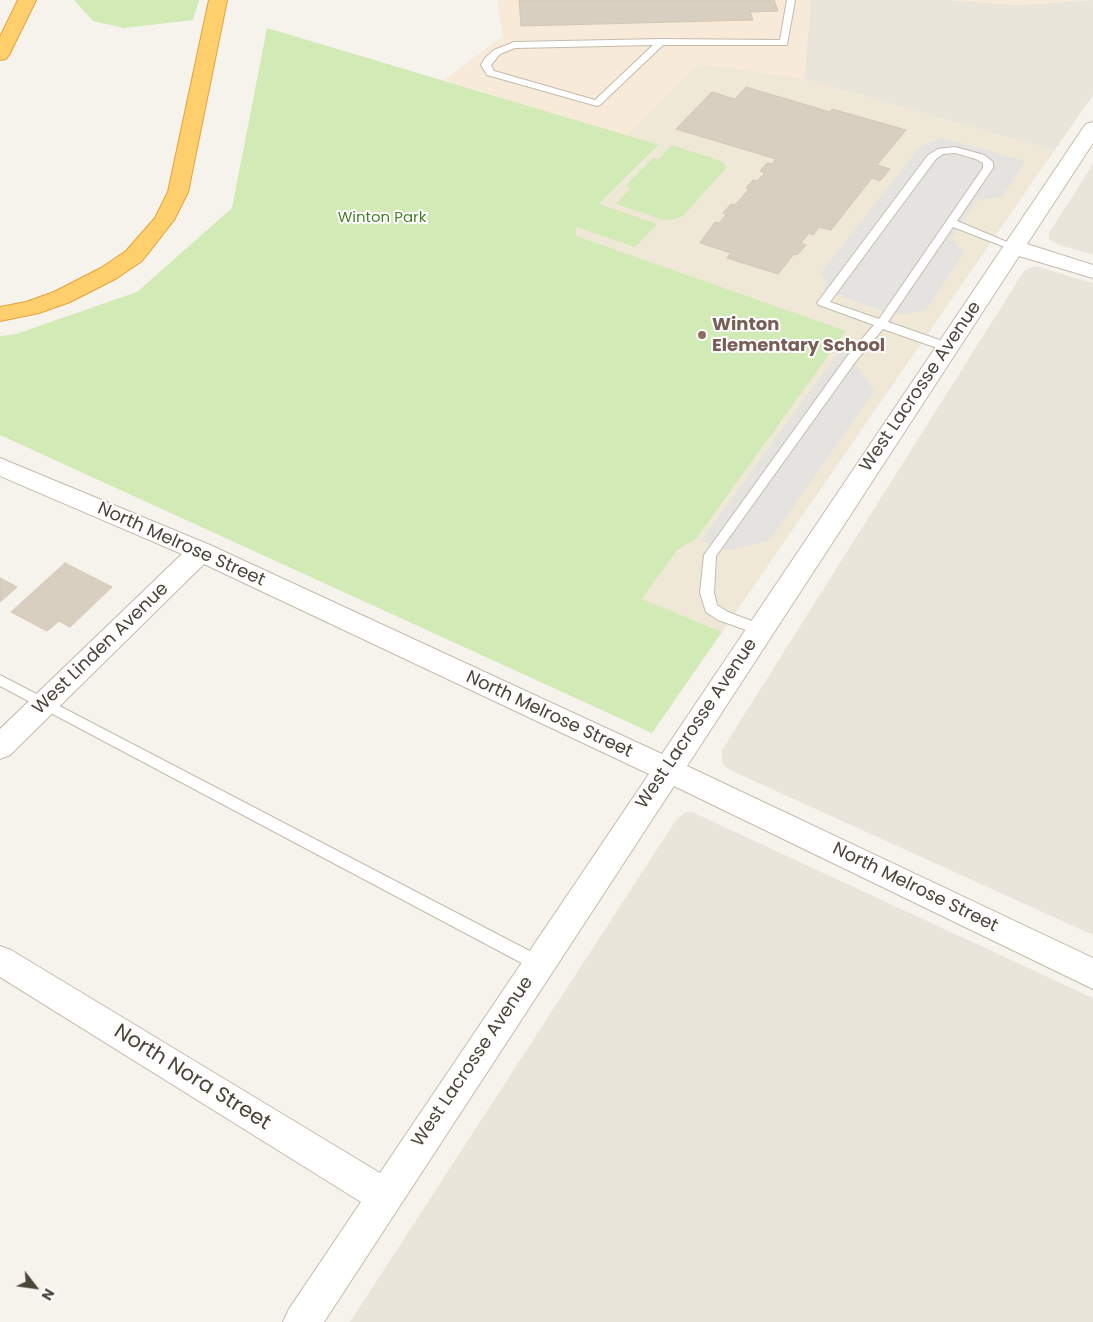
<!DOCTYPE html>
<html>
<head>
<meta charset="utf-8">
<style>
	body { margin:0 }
	#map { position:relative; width:1093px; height:1322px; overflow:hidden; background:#f6f3ec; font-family:Poppins,sans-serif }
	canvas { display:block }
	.north { position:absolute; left:10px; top:1262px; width:50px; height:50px; -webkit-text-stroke:4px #fff; paint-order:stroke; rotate:120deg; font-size:14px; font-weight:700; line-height:20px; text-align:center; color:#4b4439 }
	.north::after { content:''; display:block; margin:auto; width:18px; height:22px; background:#4b4439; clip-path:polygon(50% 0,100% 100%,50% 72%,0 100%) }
</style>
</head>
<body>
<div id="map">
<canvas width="1093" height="1322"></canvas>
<div class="north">N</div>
</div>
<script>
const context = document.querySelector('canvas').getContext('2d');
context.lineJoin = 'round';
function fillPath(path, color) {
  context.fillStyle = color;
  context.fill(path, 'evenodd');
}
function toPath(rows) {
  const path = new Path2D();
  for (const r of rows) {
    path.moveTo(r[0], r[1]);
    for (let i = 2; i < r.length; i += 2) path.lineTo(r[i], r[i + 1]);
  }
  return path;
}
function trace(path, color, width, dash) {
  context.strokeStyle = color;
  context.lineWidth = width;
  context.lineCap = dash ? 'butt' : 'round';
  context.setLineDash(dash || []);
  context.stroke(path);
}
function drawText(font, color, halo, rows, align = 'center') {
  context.font = font + ' Poppins,sans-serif';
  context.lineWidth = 4;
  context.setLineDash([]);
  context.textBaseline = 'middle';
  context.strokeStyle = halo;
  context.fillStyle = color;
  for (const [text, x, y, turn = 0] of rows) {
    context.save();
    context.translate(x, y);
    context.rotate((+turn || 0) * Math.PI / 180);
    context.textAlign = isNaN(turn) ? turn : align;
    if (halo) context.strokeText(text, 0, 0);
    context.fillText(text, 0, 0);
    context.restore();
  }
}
fillPath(toPath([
	[811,0,950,0,1016,5,1093,0,1093,95,1054,151,804,79],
	[1093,164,1093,255,1057,244,1049,239,1049,233],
	[1035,266,1093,283,1093,935,732,771,723,765,722,759,722,750,1024,271],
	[692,812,1093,998,1093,1322,350,1322,676,820,685,813]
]), '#eae5da');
fillPath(toPath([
	[497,0,811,0,804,79,699,64,626,136,444,80,503,36],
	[950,0,1090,0,1016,5]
]), '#f7ead8');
fillPath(toPath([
	[699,64,804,79,1054,151,722,632,641,599,671,559,575,236,576,227,659,146,626,136]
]), '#efe8d6');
fillPath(toPath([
	[74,0,199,0,193,20,124,28,93,21],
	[267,28,659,145,599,204,657,224,635,247,576,227,576,236,846,331,695,540,678,549,642,599,722,632,652,733,0,435,0,336,16,334,137,292,232,208],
	[672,145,718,160,725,164,725,169,683,216,674,219,664,220,616,204,631,188,625,186,653,158,659,159]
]), '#d2eab5');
fillPath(toPath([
	[942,138,1025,161,1002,197,978,200,951,238,964,252,926,310,894,315,822,289,827,284,821,273,920,147],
	[843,346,874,391,769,541,727,550,701,541]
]), '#e5e3e0');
const building = toPath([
	[519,0,774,0,778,11,750,12,753,20,521,26,519,0],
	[746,87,830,112,832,109,906,130,877,165,890,169,880,181,872,178,831,230,819,227,813,235,809,233,801,243,806,245,797,255,794,254,778,274,727,258,731,253,700,243,715,222,719,223,726,215,723,213,731,204,735,205,749,189,746,188,753,180,757,181,765,173,760,171,767,163,772,164,776,159,676,129,712,92,735,99,746,87],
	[65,563,112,587,70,627,59,621,47,631,11,612,65,563],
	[0,578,17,587,0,602,0,578]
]);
fillPath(building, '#d8cfc1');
trace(building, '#d3c7b4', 1);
const lane = toPath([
	[787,0,795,0,787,45,663,45,600,105,597,106,487,75,481,65,485,58,494,50,514,42,661,39,780,40,787,0],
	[653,45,595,100,494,71,491,65,500,54,515,48,653,45],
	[955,147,984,155,993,162,993,168,957,221,1019,247,1018,249,1010,249,953,227,888,322,951,344,953,347,947,351,943,350,883,329,856,361,716,556,714,593,717,605,728,612,765,626,767,630,765,634,760,635,718,620,706,612,700,593,704,555,848,355,874,325,819,305,817,303,928,155,938,149,955,147],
	[955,153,976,159,983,163,983,168,879,319,830,302,936,159,943,154,955,153],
	[0,675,545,959,547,964,545,969,539,971,533,969,0,686,0,675]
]);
const street = toPath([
	[1093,122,1093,143,1027,244,1093,265,1093,278,1019,256,687,766,1093,958,1093,989,674,786,324,1322,283,1322,289,1309,361,1202,0,977,0,946,11,950,380,1173,649,774,204,564,10,755,0,759,0,729,182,554,0,476,0,458,210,545,662,754,1083,128,1086,124,1093,122]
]);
const highway = toPath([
	[18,0,36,0,9,55,6,59,0,60,0,37,18,0],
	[209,0,227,0,188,192,174,220,142,261,117,278,70,302,39,313,0,321,0,307,26,302,54,292,101,268,126,251,155,218,168,192,209,0]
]);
trace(lane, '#c2bbae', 2);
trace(street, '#c2bbae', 2);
trace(highway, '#e0a43c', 2);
fillPath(lane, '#fff');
fillPath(street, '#fff');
fillPath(highway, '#ffcf6e');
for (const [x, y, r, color] of [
	[702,335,5,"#8d6e63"]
]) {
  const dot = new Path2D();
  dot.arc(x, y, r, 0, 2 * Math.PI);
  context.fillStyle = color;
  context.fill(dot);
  trace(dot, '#fff', 2);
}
drawText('15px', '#4a7f2a', '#fff', [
	["Winton Park",382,218]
]);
drawText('bold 18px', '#785e54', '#fff', [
	["Winton",712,325],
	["Elementary School",712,346]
], 'left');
drawText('18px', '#4b4439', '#fff', [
	["West Lacrosse Avenue",921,387,-56],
	["North Melrose Street",181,545,24],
	["West Linden Avenue",101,649,-44],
	["North Melrose Street",549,715,25],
	["West Lacrosse Avenue",697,724,-56],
	["North Melrose Street",915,888,26],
	["West Lacrosse Avenue",473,1062,-56]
]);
drawText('21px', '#4b4439', '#fff', [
	["North Nora Street",192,1078,32]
]);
</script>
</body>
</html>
